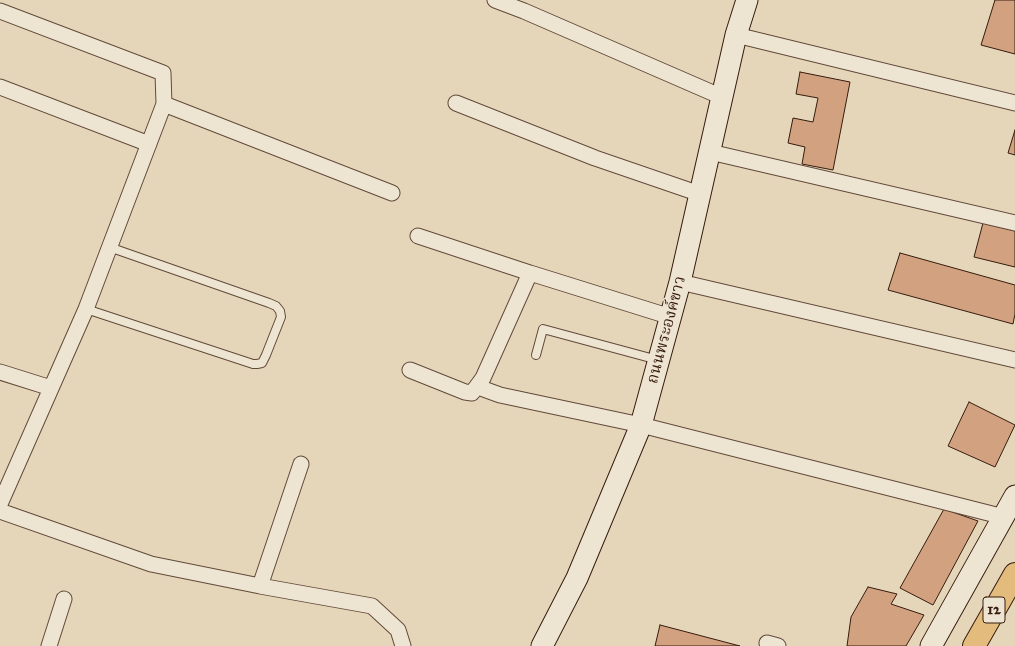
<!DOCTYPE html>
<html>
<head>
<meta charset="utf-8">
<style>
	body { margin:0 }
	canvas { display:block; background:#e5d6ba }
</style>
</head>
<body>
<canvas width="1015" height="646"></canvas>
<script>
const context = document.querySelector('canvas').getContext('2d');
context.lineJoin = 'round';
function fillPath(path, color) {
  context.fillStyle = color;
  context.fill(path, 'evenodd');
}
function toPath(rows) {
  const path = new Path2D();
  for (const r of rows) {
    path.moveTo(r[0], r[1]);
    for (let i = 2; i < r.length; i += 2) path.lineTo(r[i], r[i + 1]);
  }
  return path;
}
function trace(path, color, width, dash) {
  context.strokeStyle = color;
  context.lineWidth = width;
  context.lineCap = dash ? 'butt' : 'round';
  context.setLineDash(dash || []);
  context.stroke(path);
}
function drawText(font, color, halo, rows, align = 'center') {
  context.font = font + ' "IM FELL Great Primer","Noto Serif Thai",serif';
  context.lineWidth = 3;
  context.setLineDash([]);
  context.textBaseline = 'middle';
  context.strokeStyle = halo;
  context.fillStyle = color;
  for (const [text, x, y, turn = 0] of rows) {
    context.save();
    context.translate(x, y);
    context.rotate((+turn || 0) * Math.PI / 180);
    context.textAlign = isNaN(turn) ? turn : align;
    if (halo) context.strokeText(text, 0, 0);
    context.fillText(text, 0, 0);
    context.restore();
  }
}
const building = toPath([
	[995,0,1015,0,1015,54,981,45,995,0],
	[800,72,850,82,833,170,802,164,805,147,788,143,793,118,813,122,818,98,796,94,800,72],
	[1015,130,1015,155,1008,153,1015,130],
	[983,223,1015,231,1015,267,974,257,983,223],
	[900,253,1015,285,1015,314,1013,324,888,290,900,253],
	[969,402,1015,425,995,467,948,446,969,402],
	[944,509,978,521,933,605,900,588,944,509],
	[868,587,897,594,891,604,924,615,906,646,847,646,851,617,868,587],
	[660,625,740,646,655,646,660,625]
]);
fillPath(building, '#d2a17f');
trace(building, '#361c0e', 1);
const lane = toPath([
	[86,309,253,364,257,364,262,363,266,355,281,317,280,311,276,306,269,303,109,247],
	[536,355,543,329,658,360]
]);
const street = toPath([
	[495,0,524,11,722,97],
	[0,11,163,73,164,104,86,309,0,504],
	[736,35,1015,103],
	[0,87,149,144],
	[456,103,595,158,700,194],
	[164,104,392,193],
	[710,152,1015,223],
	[418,236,530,273],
	[680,282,1015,360],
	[410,370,465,392,472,393,483,378,530,273,671,317],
	[0,372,51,388],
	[478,387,500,395,641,425,1004,517],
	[0,511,151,564,260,586,372,606,398,630,403,646],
	[260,586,301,464],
	[767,643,778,646],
	[49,646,64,599]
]);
const secondary = toPath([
	[542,646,577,578,641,425,680,282,736,35,747,0],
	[931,646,1015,496]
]);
const primary = toPath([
	[974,646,1015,574]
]);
trace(lane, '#624a39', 10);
trace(street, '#624a39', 17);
trace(secondary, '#361c0e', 23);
trace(primary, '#361c0e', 24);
trace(lane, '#eee4d2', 8);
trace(street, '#eee4d2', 15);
trace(secondary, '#eee4d2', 21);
trace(primary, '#e2bb7d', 22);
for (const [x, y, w] of [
	[994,610,22]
]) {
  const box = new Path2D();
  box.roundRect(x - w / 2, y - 13, w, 26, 3);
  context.fillStyle = '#eee4d2';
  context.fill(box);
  trace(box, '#361c0e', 1);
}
drawText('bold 15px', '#361c0e', null, [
	["12",994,610]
]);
drawText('16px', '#361c0e', '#eee4d2', [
	["ถนนพระองค์ขาว",667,330,-75]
]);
</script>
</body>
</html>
